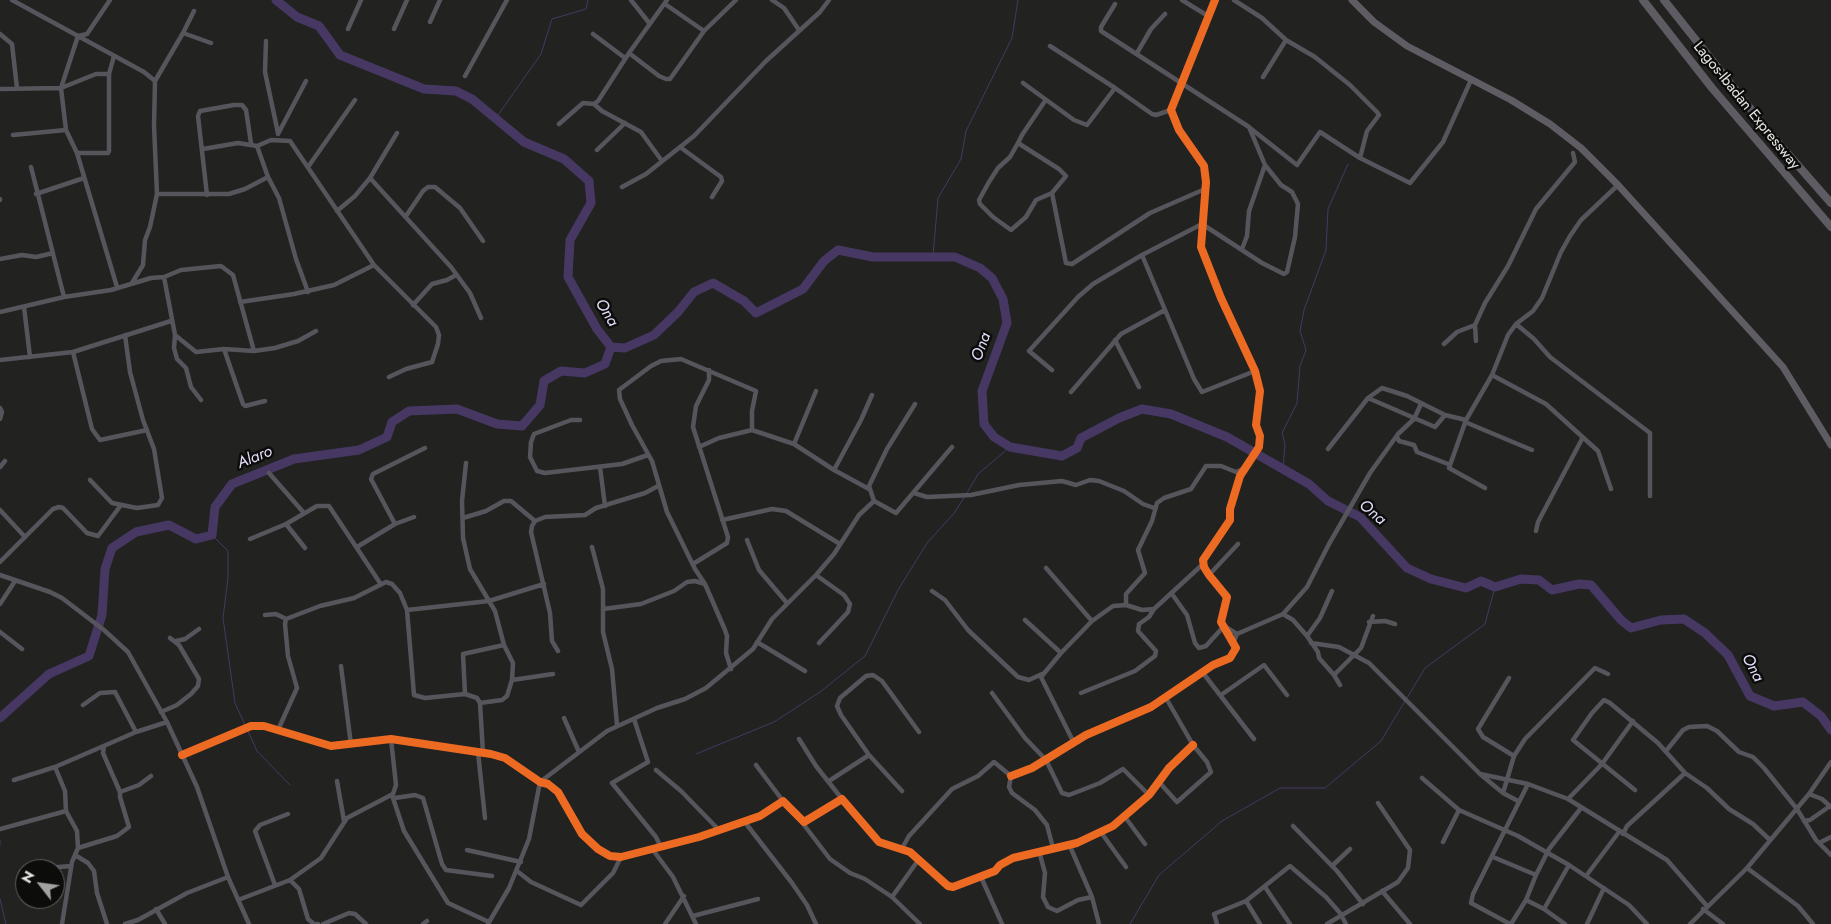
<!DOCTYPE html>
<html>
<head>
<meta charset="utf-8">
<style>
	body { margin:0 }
	#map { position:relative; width:1831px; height:924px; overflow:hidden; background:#222221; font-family:Jost,sans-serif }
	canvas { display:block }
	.north { position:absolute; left:15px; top:859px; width:50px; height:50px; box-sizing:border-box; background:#0c0c0b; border:1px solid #646462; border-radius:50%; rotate:300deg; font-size:14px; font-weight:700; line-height:20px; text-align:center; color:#e7e8e5 }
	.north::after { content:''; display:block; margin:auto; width:18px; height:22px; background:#a2a3a0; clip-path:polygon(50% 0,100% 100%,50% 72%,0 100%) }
</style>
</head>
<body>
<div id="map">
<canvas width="1831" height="924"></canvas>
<div class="north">N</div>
</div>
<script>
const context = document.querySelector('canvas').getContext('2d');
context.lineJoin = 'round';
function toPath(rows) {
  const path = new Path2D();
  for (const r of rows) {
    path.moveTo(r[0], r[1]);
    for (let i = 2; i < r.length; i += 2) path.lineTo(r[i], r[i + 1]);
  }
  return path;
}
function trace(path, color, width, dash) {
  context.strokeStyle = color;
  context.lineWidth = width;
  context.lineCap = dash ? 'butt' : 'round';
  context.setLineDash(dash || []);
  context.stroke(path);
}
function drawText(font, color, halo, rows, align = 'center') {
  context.font = font + ' Jost,sans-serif';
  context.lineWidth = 5;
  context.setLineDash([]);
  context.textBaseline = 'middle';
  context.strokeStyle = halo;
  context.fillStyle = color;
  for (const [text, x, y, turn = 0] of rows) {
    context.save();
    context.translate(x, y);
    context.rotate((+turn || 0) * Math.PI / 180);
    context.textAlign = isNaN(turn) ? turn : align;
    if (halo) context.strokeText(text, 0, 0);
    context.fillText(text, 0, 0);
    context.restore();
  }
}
trace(toPath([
	[496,118,541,54,552,19,586,9,588,0],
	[933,256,938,198,961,159,966,131,1012,38,1018,0],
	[1283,468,1285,444,1282,433,1297,403,1300,366,1306,350,1300,331,1304,310,1326,250,1328,209,1348,164],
	[967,493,978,474,1010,447],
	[212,535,228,551,228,578,223,618,235,703,245,725],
	[1407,698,1425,668,1485,624,1495,587],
	[247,729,257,751,290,785],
	[696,754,774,722,820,692,865,656,898,590,927,543,955,512,965,496],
	[0,840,0,845],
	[0,899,6,924],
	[1130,924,1159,875,1222,821,1280,788,1325,788,1381,741,1405,701]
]), '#463863', 1);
trace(toPath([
	[276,0,297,17,319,26,340,55,424,89,456,91,472,99,524,142,564,159,589,181,591,203,570,240,568,277,597,329,611,347,625,348,654,335,678,312,694,292,713,283,744,301,756,313,803,289,824,261,838,250,873,257,955,257,980,268,992,278,1003,299,1007,323,982,391,984,424,994,437,1010,447,1062,456,1077,448,1081,438,1119,418,1142,409,1171,414,1227,437,1309,484,1328,501,1360,517,1407,568,1431,579,1466,588,1481,581,1495,587,1521,579,1539,580,1552,590,1579,584,1591,585,1621,620,1631,628,1661,620,1684,619,1705,633,1728,655,1750,696,1774,706,1803,702,1821,716,1831,730],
	[0,718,49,674,89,656,102,615,105,569,112,548,136,532,169,525,196,539,212,535,215,507,232,484,294,459,359,450,387,437,392,422,409,411,457,409,497,424,522,426,540,405,544,381,561,371,585,373,605,364,611,347]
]), '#463863', 9);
trace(toPath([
	[12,0,144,72,155,81],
	[110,0,87,34,78,36,61,88,66,130,77,153,117,287],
	[631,0,650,24],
	[772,0,784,8,799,30],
	[1182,0,1208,16],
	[1234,0,1262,18,1286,40,1315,57,1350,85,1377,112,1379,115,1367,131,1360,158,1410,183,1443,142,1471,80],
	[665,4,704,31],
	[430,22,440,0],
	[348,29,361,0],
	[394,29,407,0],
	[183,33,194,11],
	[0,34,12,44,17,88],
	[593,34,625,58],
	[266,41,265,72,278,133],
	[1050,46,1115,88],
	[629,53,659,76,666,79,670,79,704,31,736,0],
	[1137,53,1151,29,1165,14],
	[465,76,507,0],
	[1263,77,1286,40],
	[1023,83,1074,120,1087,125,1115,88,1152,114,1156,115,1171,110],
	[0,89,61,88,96,74,109,74],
	[594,104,602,111,641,132,662,161],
	[559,124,583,103,594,104,598,101,629,53,667,0],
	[1250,128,1297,165,1320,132,1360,158],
	[278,134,306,81],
	[13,135,66,130],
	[1018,143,1059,169,1066,176,1052,193,1036,200,1026,217,1011,230,993,217,980,204,979,200,989,182,998,168,1010,157,1018,143,1022,135,1045,101],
	[680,147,721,177,722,181,712,197],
	[203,149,238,143,257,146],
	[597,150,625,123],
	[77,153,108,153,109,151,109,74,114,56],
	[31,167,64,297],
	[308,167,355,100],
	[370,178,451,267,470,293,481,318],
	[622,187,646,174,694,136,766,61,820,12,829,0],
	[1052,193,1066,263,1072,264,1150,213,1205,189],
	[36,194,84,178],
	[157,194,229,194,245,189,268,177],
	[207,195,198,116,200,111,234,105,242,105,246,110,251,143],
	[0,199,0,200],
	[337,211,355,196,370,178,397,133],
	[406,216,423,191,428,187,435,187,460,208,483,241],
	[1242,249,1247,236,1249,211,1265,165],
	[1142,255,1194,379,1202,392,1255,371],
	[0,259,22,255,36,257,53,253],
	[164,277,181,270,221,266,233,275,254,351],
	[132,283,143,265,145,240,150,227,157,194,154,126,155,81,183,33,211,43],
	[308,292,296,259,279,198,268,177,257,146,271,140,290,141,374,265,436,327,439,335,438,344,432,362,406,369,389,377],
	[240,302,294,294,334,285,374,265],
	[413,305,432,284,447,280,456,275],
	[24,307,30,357],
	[0,312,64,297,111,290,151,278,164,277,175,335,196,352,224,349,254,351,275,348,298,341,316,331],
	[1516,324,1534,339,1550,357,1650,433,1650,496],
	[175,335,174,348,177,359,186,368,191,387,201,400],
	[1115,340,1139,387],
	[1476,341,1475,325,1485,303,1508,266,1536,209,1575,162,1573,153],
	[1444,344,1457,332,1475,325],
	[224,349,243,404,245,406,265,401],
	[73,352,92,429,100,440,147,430],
	[0,360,73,352,171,321],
	[1052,370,1029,351,1078,297,1093,284,1142,255,1202,224,1262,263,1284,274,1287,272,1295,237,1298,204,1292,192,1281,185,1265,165,1249,127,1101,31,1101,27,1115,4],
	[1492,375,1546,404,1598,451,1611,489],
	[1071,392,1121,334,1165,310],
	[1368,398,1435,427,1445,415],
	[0,408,2,412,0,419],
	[580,420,571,420,534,434,531,442,530,457,537,471,545,473,622,464,648,455],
	[1465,422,1532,450],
	[1397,437,1399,441,1414,445,1417,452,1448,464],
	[794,444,816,391],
	[699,447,719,438,752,430,794,444,834,470,869,489],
	[1328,449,1368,398,1382,388,1407,396,1445,415,1466,420],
	[466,463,462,501,463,538,470,569,495,611,504,645,513,663,512,680,507,696,502,700,480,703],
	[0,467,5,461],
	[600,467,605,506],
	[834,470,861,420,872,395],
	[269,473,304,513],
	[90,480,112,503,137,508,158,505,162,498,154,449,143,420,130,372,125,335],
	[1485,488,1449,468,1466,420,1492,375,1508,335,1516,324,1533,311,1542,298,1561,252,1570,236,1581,220,1618,185],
	[914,493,927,497,971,495,1019,485,1062,481,1076,485,1090,480,1099,481,1124,491,1143,504,1154,508],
	[874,501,896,513,952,447],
	[0,510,25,537],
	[463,518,486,511,504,501,511,501,535,521],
	[722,520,772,509,786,511,840,544],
	[286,524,305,548],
	[395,524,371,479,373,474,425,448],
	[1536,531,1538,522,1582,439],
	[250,539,286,524,317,506,329,506,380,583],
	[747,540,759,570,787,603],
	[357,547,395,524,414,517],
	[592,547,603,589,603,632,612,669,617,725],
	[0,562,53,509,59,507,63,508,87,533,98,536,121,505],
	[693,564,727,543,728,537,693,427,696,406,709,380,709,370],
	[1046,568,1092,621],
	[0,575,50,592,62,598,104,630,128,652,167,722,197,787,228,877,249,924],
	[816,575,844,595,850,604,848,612,819,643],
	[1209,575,1238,544],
	[932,591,945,600,968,630,1018,677,1029,680,1042,674],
	[1172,594,1187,615,1195,643,1199,648,1206,646,1224,626,1237,634],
	[0,604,15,581],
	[1126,605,1126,594,1145,573,1138,550,1152,521,1157,503,1164,498,1191,489,1206,466,1221,466,1236,472,1243,469],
	[603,609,641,604,674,591,687,582,695,581,705,584],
	[407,610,489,601,544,584],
	[1283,614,1293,620,1307,636,1318,652,1319,658,1334,675,1340,685],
	[265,615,276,614,286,619],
	[1025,620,1061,653,1092,621,1113,606,1126,605,1142,610,1154,609,1203,564],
	[1369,622,1385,621,1395,624],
	[0,632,22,649],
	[1307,636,1320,618,1332,591],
	[176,641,185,639,199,629],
	[757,642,805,671],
	[1233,643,1237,634,1283,614,1307,587,1329,544,1370,473,1398,434,1414,419,1421,404],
	[1311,643,1339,647,1369,663,1480,774,1503,793,1518,801],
	[558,651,552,641,550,613,531,532,532,526,535,521,545,517,585,515,596,508,645,493,658,486],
	[1061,653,1041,677,1074,743],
	[341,666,351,745],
	[731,669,726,653,727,636,725,630,705,584,695,569,667,512,652,461,632,425,620,399,619,390,651,366,661,361,681,359,756,391,752,411,752,430],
	[1203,673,1254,739],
	[1334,675,1361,648,1373,616],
	[1509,678,1478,729,1483,737,1514,756],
	[512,680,553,674],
	[992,693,1025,738,1046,760,1062,793,1069,795,1100,783,1123,769,1149,795],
	[1081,693,1135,671,1155,656,1156,651,1138,631,1139,624,1149,617,1154,609],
	[465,694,463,654,504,645],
	[1221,695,1264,665,1287,695],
	[83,705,100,693,115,692,136,732],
	[161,712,177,705,191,694,198,686,199,679,179,645,170,638],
	[564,718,579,752],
	[634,719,648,762,612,783,656,837,661,847],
	[278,730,297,688,288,656,285,624,286,619,320,606,354,598,386,582,392,584,400,593,407,610,414,695,425,698,465,694,477,698,480,703,483,753],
	[799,739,816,766,842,799],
	[1666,751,1683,730,1689,727,1707,726,1717,731,1739,752,1753,757,1764,768,1797,809,1816,840,1831,855],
	[478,752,485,818],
	[182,755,251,726,264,726,331,746,391,739,491,754,505,758,540,782,548,784,558,792,582,834,598,849,610,856,621,857,699,837,760,816,783,801,804,822,842,799,879,842,910,852,948,886,953,887,995,871,1000,865,1013,858,1077,843,1113,826,1149,795,1169,768,1193,745],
	[869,755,841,715,837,706,840,698,866,676,873,675,882,681,919,732],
	[756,765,783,801],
	[656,770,681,791,719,830],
	[1480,774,1528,784,1568,799,1667,860,1707,906],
	[1011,776,1032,768,1086,735,1151,707,1213,665,1230,658,1236,648,1221,622,1227,597,1209,575,1204,567,1203,560,1230,520,1230,509,1240,476,1259,447,1260,436,1256,425,1260,391,1255,371,1221,298,1201,247,1206,182,1204,166,1179,130,1171,110,1215,0],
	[1011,776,1009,787,1012,793,1035,810,1047,825,1053,848],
	[1422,778,1459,810],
	[14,780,55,767],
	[337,781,344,821],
	[829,781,869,755,902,791],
	[1159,782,1177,802,1211,772,1207,762,1193,745,1166,698],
	[1635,790,1573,740,1592,713,1604,700,1610,703,1658,743,1685,773,1707,788,1729,809,1753,824,1770,840],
	[120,792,139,785,151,776],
	[1503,793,1514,756,1525,739,1595,668,1608,674],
	[1809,794,1831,762],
	[392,795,404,831,448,903,489,922],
	[395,798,415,795,423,798,442,864,446,870,492,876],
	[1568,799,1602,764,1633,721],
	[1125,817,1145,844],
	[744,821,792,883,807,905,816,924],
	[801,821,830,859,850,873,865,879,892,897,920,924],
	[1804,821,1810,820,1830,806],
	[1293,826,1337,871,1363,904],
	[0,829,66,811],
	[1100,831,1126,867],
	[1623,834,1627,826,1685,773],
	[1443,842,1459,810,1518,836,1569,865,1629,905,1647,924],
	[1819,843,1831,837],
	[78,848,117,836,129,827,120,797,120,792,103,753,104,746],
	[467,850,521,862],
	[653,850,673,877,696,924],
	[901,850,909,836,952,789,978,776,994,762,1011,776],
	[1039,851,1045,873,1043,897,1048,907,1057,911,1078,900,1092,897,1069,844],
	[75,855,88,863,94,871,97,893,107,924],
	[1493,857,1536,875,1526,900],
	[1332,866,1350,849],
	[1747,868,1798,906,1813,924],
	[34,869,71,866],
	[517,871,531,882,581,905,613,873,621,857],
	[1536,875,1549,849,1581,808],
	[1586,876,1619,832],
	[981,877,1002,924],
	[290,880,321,858,347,818,393,794,396,785,391,739],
	[275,885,255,831,260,825,288,814],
	[1265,887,1290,924],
	[1382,891,1410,924],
	[892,897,919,859],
	[1092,897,1099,924],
	[238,900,290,880,299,889,308,919,314,924,318,924],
	[1246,901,1260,924],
	[156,909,165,924],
	[1544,909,1565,924],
	[1703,909,1723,924],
	[693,916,758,899],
	[62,924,72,862,78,848,77,831,66,811,65,791,55,767,136,732,167,722],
	[125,924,138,920,187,893,228,877],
	[323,924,349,913,355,914,366,924],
	[423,924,427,921],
	[488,924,509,888,529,839,540,782,607,731,657,708,685,699,706,688,753,649,772,619,816,575,834,554,859,515,874,501,869,486,887,449,915,404],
	[665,924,684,896],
	[1217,924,1214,914,1246,901,1290,866,1326,897,1340,913,1346,924],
	[1327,924,1398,882,1408,868,1410,850,1378,803],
	[1510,924,1471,903,1473,894,1528,784],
	[1511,924,1526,900,1544,909,1569,865],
	[1587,924,1604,888],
	[1690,924,1747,868,1809,794,1822,799,1831,807]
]), '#57555c', 4.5);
trace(toPath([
	[1352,0,1374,22,1407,46,1511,100,1550,124,1581,148,1618,185,1783,367,1831,445]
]), '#605c64', 7);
trace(toPath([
	[1643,0,1712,88,1831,227],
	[1664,0,1773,137,1831,203]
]), '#5e5b62', 8);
trace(toPath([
	[182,755,251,726,264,726,331,746,391,739,491,754,505,758,540,782,548,784,558,792,582,834,598,849,610,856,621,857,699,837,760,816,783,801,804,822,842,799,879,842,910,852,948,886,953,887,995,871,1000,865,1013,858,1077,843,1113,826,1149,795,1169,768,1193,745],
	[1011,776,1032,768,1086,735,1151,707,1213,665,1230,658,1236,648,1221,622,1227,597,1209,575,1204,567,1203,560,1230,520,1230,509,1240,476,1259,447,1260,436,1256,425,1260,391,1255,371,1221,298,1201,247,1206,182,1204,166,1179,130,1171,110,1215,0]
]), '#ed6a23', 8);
drawText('15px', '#e7e8e5', '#0c0c0b', [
	["Lagos-Ibadan Expressway",1746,106,51]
]);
drawText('italic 16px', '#e5dcfc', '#0c0c0b', [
	["Ona",606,313,58],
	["Ona",982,347,-70],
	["Alaro",255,458,-22],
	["Ona",1372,513,40],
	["Ona",1752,668,62]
]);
</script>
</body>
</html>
